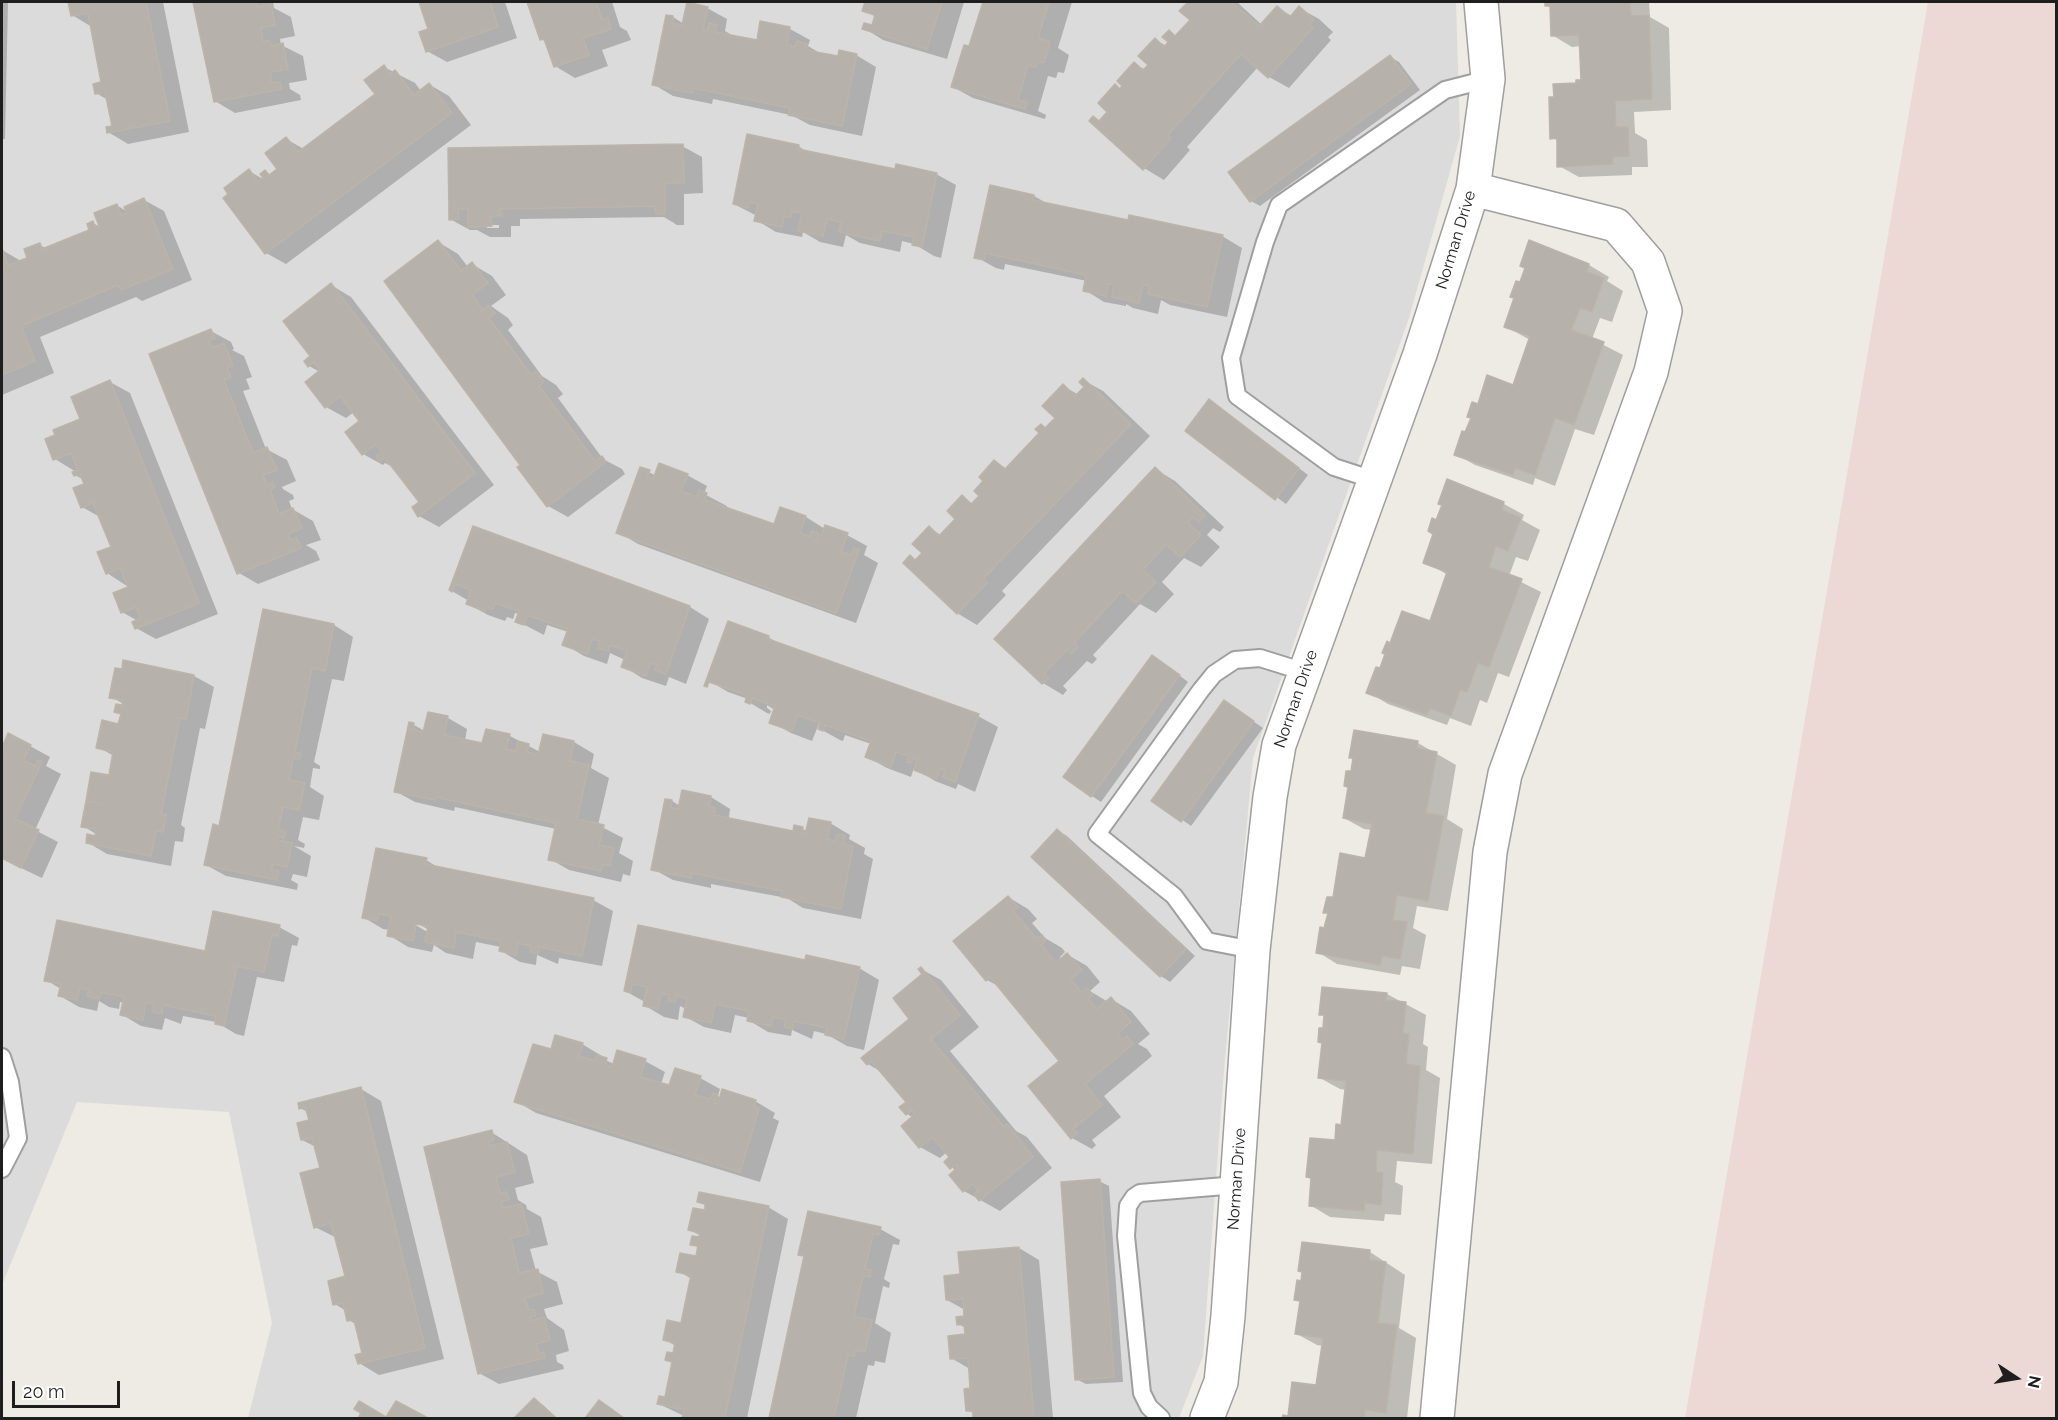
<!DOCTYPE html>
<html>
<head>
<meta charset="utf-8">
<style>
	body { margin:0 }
	#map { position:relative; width:2058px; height:1420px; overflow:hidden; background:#eeebe5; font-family:Raleway,sans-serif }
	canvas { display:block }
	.frame { position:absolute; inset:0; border:3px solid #1e1e1e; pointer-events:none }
	.north { position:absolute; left:1986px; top:1348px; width:60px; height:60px; -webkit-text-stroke:4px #fff; paint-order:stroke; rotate:102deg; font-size:16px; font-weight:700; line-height:24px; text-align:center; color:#1e1e1e }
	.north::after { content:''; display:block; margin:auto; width:21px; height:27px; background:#1e1e1e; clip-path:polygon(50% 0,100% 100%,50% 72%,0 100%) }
	.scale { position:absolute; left:12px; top:1381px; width:108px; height:27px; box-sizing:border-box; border:3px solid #1e1e1e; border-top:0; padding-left:8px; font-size:18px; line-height:21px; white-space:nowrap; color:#1e1e1e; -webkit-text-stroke:4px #fff; paint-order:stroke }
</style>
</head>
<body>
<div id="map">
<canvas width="2058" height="1420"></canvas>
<div class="frame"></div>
<div class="north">N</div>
<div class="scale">20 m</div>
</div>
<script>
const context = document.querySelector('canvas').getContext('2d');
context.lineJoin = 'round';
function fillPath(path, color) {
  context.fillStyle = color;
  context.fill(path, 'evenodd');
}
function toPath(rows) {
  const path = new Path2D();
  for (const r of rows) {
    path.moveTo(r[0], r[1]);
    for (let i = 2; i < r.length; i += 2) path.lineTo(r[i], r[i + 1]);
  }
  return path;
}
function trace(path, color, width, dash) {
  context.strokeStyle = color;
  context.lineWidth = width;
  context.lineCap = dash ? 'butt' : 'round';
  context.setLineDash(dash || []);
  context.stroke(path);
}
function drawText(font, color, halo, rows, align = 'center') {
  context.font = font + ' Raleway,sans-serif';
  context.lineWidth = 4.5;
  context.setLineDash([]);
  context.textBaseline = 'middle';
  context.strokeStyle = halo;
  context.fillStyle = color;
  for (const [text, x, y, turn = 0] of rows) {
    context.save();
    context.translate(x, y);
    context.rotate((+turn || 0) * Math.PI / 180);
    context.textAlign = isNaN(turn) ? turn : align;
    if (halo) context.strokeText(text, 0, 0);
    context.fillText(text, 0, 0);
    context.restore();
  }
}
fillPath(toPath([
	[2,2,1456,2,1460,136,1409,318,1253,758,1224,1070,1203,1356,1179,1418,248,1418,272,1323,229,1112,77,1102,2,1285]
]), '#dcdbdb');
fillPath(toPath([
	[1928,2,2056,2,2056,1418,1685,1418]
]), '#ecd9d6');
fillPath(toPath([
	[2,2,8,2,5,139,2,139],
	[69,2,163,2,189,132,128,144,108,132,113,127,108,100,96,93,103,83,92,27,72,15],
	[195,2,273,2,274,8,291,17,295,36,280,39,281,45,303,56,307,80,289,83,290,89,300,95,301,100,235,113,215,101],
	[420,2,505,2,517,38,447,62,427,51,430,30],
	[528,2,612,2,620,27,627,31,631,40,602,50,608,66,575,78,555,66,547,42,541,39],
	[866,2,964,2,947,59,883,40,864,28,873,27,876,17,864,10],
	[984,2,1072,2,1058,48,1069,55,1064,73,1058,72,1056,78,1048,76,1038,111,1046,115,1045,119,973,98,953,87,970,48],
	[1190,2,1237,2,1262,25,1277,8,1292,16,1299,8,1319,19,1333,32,1328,37,1331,40,1289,88,1269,77,1258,67,1187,147,1190,150,1164,180,1144,168,1094,118,1100,121,1109,111,1134,64,1146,70,1150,65,1155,40,1167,46,1170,42,1169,32,1177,36,1192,20,1182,11],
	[1546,2,1649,2,1650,17,1669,28,1671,110,1634,112,1635,133,1647,140,1648,167,1632,167,1632,175,1579,177,1559,166,1558,141,1552,138,1578,85,1582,81,1581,46,1572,47,1552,35,1551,8,1546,5],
	[707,8,727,19,725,31,735,37,758,42,762,23,790,29,810,40,808,46,823,55,839,58,856,55,876,67,862,136,810,125,791,115,713,99,712,104,673,96,653,84,673,17,684,24],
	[1390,57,1399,62,1420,90,1260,206,1251,201],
	[384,67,415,83,421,91,430,85,449,96,471,125,286,264,266,253,249,171,268,182,265,172,271,175,279,169,286,139,304,149,377,94],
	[682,146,702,157,703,193,684,194,684,225,677,225,664,217,520,219,520,226,511,226,511,237,490,237,477,230,470,230,450,219,450,149],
	[487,225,499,225,499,228,487,228],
	[798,146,809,153,896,171,936,174,956,185,941,258,934,256,914,244,902,241,900,252,860,243,846,235,843,247,820,242,803,232,802,237,776,232,756,220,757,216,734,204],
	[1034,196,1048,204,1129,221,1222,236,1242,248,1227,317,1170,305,1161,300,1158,314,1133,308,1126,304,1126,306,1104,302,1085,290,1087,281,1005,264,1004,270,996,268,976,257],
	[144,200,164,211,192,280,142,301,136,297,40,337,54,373,2,395,2,250,21,261,29,258,40,245,47,249,91,230,93,223,102,228,116,205,128,212],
	[438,242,458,254,468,267,472,264,492,276,506,295,491,306,508,318,513,325,508,330,542,376,556,385,563,394,558,398,603,459,622,469,625,474,568,517,548,506,522,465],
	[1530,242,1589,265,1609,277,1607,281,1623,291,1612,322,1600,318,1592,339,1623,355,1594,435,1575,429,1555,486,1535,478,1533,485,1475,465,1456,454,1478,406,1514,387,1530,340,1505,326,1526,268],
	[331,285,351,297,494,485,439,527,419,516,421,502,396,469,385,463,383,465,363,454,361,422,354,412,346,418,326,407,320,372,309,366,306,361,312,357],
	[211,331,231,342,234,349,232,350,244,356,252,377,246,379,250,389,243,391,266,449,287,460,296,481,282,487,283,489,293,495,294,499,289,501,292,509,313,521,321,540,306,545,316,551,320,560,258,584,239,573,151,355],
	[1083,380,1103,391,1150,436,1002,591,1006,595,977,625,957,613,910,557,916,561,924,553,929,528,941,535,958,519,962,497,973,504,981,496,985,481,995,462,1007,469,1057,418,1063,386,1079,395,1086,387],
	[110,382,130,393,218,614,156,639,136,628,138,621,122,612,130,588,107,573,113,547,100,517,82,507,86,485,84,480,75,475,76,472,55,459,57,436,81,419],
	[1210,401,1308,475,1286,504,1187,431],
	[1155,469,1175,481,1224,527,1220,532,1213,528,1207,535,1220,547,1201,567,1184,558,1162,582,1174,594,1156,613,1140,604,1093,655,1097,659,1092,664,1087,661,1063,686,1067,690,1063,695,1043,683,996,639],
	[649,472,656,476,687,475,707,486,704,494,727,506,726,509,775,526,781,509,806,517,825,529,826,527,847,535,867,546,864,555,878,563,856,623,638,544,618,532],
	[1475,493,1504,504,1524,515,1522,520,1540,530,1528,561,1516,557,1509,576,1541,592,1509,677,1498,673,1487,703,1480,700,1471,726,1450,718,1447,725,1388,704,1368,692,1391,645,1430,623,1448,575,1425,562,1437,522],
	[474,528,690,607,709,619,686,684,669,677,666,686,642,678,623,666,625,660,610,653,607,664,584,656,564,644,568,632,547,625,544,635,517,621,519,614,515,613,513,619,507,617,505,621,488,615,468,604,469,601,450,590],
	[334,625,353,637,344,681,332,679,314,762,320,766,320,769,313,768,310,787,324,796,319,820,303,817,298,840,305,844,304,848,294,846,311,856,307,877,293,874,291,880,298,884,297,890,226,876,206,865,220,827],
	[768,637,783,646,978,716,998,727,975,792,958,784,956,789,935,781,914,768,911,777,887,768,867,757,871,744,845,735,843,741,840,740,820,729,822,721,820,721,812,741,791,733,771,722,780,713,767,705,767,708,771,711,770,714,767,713,747,701,748,699,728,692,708,680],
	[124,662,194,676,214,687,205,729,200,728,181,825,185,828,183,842,175,841,171,866,107,854,87,842,96,837,96,834,83,826,110,777,114,756,98,747,119,726,122,715,116,711,124,704,111,697,123,671],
	[1162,662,1188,682,1101,802,1092,796],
	[1225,702,1263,728,1191,826,1154,800],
	[429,714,448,718,467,729,465,741,484,745,510,736,540,752,544,736,574,742,594,754,591,768,609,778,598,825,623,838,619,853,633,861,630,876,623,874,621,882,569,870,550,859,556,829,455,807,454,811,415,802,395,791,414,725,425,731],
	[1418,743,1456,765,1447,819,1463,829,1448,911,1417,906,1413,928,1426,935,1420,969,1402,966,1400,975,1337,964,1318,952,1329,914,1325,912,1366,860,1372,830,1364,829,1344,818,1355,759,1351,757],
	[2,745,30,746,50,757,46,766,61,774,35,830,58,842,42,878,2,859],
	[711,797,730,809,729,817,734,821,794,833,795,827,808,831,830,823,850,835,849,839,865,848,864,854,873,859,861,919,803,908,787,898,711,884,711,888,673,880,653,869,672,801,680,806],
	[1057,830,1067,836,1195,956,1170,982,1161,976,1033,857],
	[426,860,441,869,593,900,613,911,602,966,559,958,558,964,537,955,536,965,520,962,501,951,501,947,476,942,473,959,446,953,434,945,432,952,408,947,389,935,390,930,383,929,363,917],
	[410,919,429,930,429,933,409,921],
	[1008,897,1028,909,1037,919,1032,923,1045,938,1062,948,1065,952,1060,957,1062,960,1068,955,1087,966,1100,982,1090,991,1108,1002,1111,999,1131,1011,1150,1034,1138,1044,1147,1049,1152,1056,1104,1096,1121,1117,1092,1140,1096,1145,1092,1149,1072,1138,1061,1061,1000,987,987,980],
	[279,927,299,938,297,946,292,945,284,982,257,977,244,1036,236,1034,216,1022,183,1016,181,1024,165,1018,162,1030,141,1026,121,1014,124,1003,120,1002,119,1009,109,1007,99,1001,97,1011,79,1007,60,996,61,989,46,980,206,952],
	[639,927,806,962,859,968,879,980,864,1050,847,1046,826,1034,814,1031,812,1039,792,1030,791,1036,768,1032,748,1020,749,1018,735,1015,731,1033,704,1027,684,1016,686,1009,680,1006,678,1020,664,1017,644,1005,645,1002,625,991],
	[921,969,941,980,979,1027,950,1051,1016,1131,1027,1137,1052,1168,1000,1211,964,1191,956,1171,946,1162,951,1157,947,1152,940,1158,920,1147,914,1118,907,1114,908,1102,883,1073,868,1064,911,1019,924,974],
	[1324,988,1387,994,1426,1015,1423,1044,1428,1047,1426,1070,1440,1078,1432,1164,1397,1161,1395,1182,1403,1186,1401,1215,1385,1214,1384,1221,1330,1217,1310,1205,1313,1179,1308,1176,1336,1141,1343,1127,1347,1090,1340,1089,1320,1078,1325,1016,1321,1014],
	[582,1044,602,1056,601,1058,614,1064,645,1061,665,1072,661,1084,670,1087,700,1078,720,1089,718,1096,721,1098,755,1101,775,1113,773,1118,779,1121,760,1182,536,1113,516,1101,552,1051],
	[361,1089,381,1101,444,1359,379,1375,359,1363,364,1354,357,1325,349,1320,346,1311,335,1304,346,1277,337,1238,315,1227,321,1169,316,1147,302,1140,310,1121,308,1112,300,1108],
	[491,1132,527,1155,534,1183,515,1188,518,1200,526,1205,527,1209,541,1217,548,1245,530,1249,536,1271,557,1282,563,1304,544,1309,547,1318,564,1330,569,1351,556,1355,557,1362,563,1365,564,1369,499,1384,479,1373,425,1148],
	[1099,1181,1109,1186,1123,1382,1086,1384,1076,1379],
	[699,1202,768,1207,788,1219,747,1418,683,1418,684,1416,659,1404,666,1399,673,1363,667,1360,674,1355,676,1346,665,1340,682,1325,692,1279,678,1271,697,1258,699,1248,692,1244,700,1239,701,1236,690,1230,706,1212,707,1206],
	[880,1229,900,1240,899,1245,893,1244,884,1279,890,1283,889,1288,883,1286,875,1323,891,1333,885,1363,875,1361,874,1366,868,1365,856,1418,770,1418,806,1257,800,1254],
	[1019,1248,1039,1260,1053,1418,975,1418,975,1414,967,1410,972,1389,970,1369,951,1358,967,1336,966,1328,958,1324,966,1317,965,1310,947,1300,961,1276],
	[1370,1252,1405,1275,1399,1328,1416,1338,1407,1418,1284,1418,1284,1417,1289,1418,1317,1387,1323,1346,1317,1345,1297,1334,1301,1302,1296,1299,1302,1282],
	[534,1400,543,1405,557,1418,516,1418],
	[600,1402,609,1407,624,1418,587,1418],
	[397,1403,425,1418,387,1418]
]), '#0003');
const building = toPath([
	[68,2,146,2,170,121,107,133,106,127,112,126,105,92,95,94,93,84,101,82,88,13,71,16,68,2],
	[193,2,256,2,257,7,271,4,275,25,261,28,263,42,270,40,271,46,283,43,288,69,270,72,272,83,280,82,282,89,214,102,193,2],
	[419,2,490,2,498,27,426,52,419,32,428,29,419,2],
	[527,2,596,2,602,20,608,18,611,29,583,38,589,55,554,67,544,39,540,40,527,2],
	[687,2,708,7,703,30,708,30,709,23,717,25,715,32,757,40,760,21,790,27,787,45,795,47,797,41,807,44,805,50,838,56,839,50,857,54,842,126,788,115,790,108,693,88,692,93,652,85,666,15,673,16,672,23,682,25,687,2],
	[865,2,942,2,927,49,862,29,864,23,872,25,875,15,862,11,865,2],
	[983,2,1049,2,1038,38,1050,42,1044,63,1038,61,1036,67,1028,65,1018,100,1027,102,1025,109,951,87,964,45,969,46,983,2],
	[1188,2,1231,2,1259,26,1277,6,1290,17,1299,6,1314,20,1309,25,1313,28,1268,78,1241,54,1168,135,1171,138,1143,170,1089,121,1093,116,1099,121,1107,112,1098,103,1115,84,1120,89,1122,86,1117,81,1134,62,1143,70,1148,65,1138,56,1155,38,1164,47,1168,42,1162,37,1169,30,1175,36,1190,20,1179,11,1188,2],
	[1545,2,1630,2,1631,16,1649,15,1652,99,1615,101,1616,127,1628,127,1629,156,1612,157,1613,164,1557,167,1557,138,1550,139,1549,97,1554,97,1553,84,1576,83,1576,80,1581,80,1579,35,1551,36,1550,6,1545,6,1545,2],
	[1390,55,1411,84,1250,202,1228,172,1390,55],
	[384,65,390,74,395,70,414,95,429,83,452,113,265,254,223,198,228,194,224,188,249,169,258,182,263,178,260,174,265,170,269,175,277,169,265,153,286,137,298,152,375,94,364,80,384,65],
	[747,134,799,145,798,149,895,169,896,164,937,173,922,247,912,245,914,237,882,231,880,241,839,232,841,222,827,219,823,236,798,231,802,213,792,211,791,218,784,216,782,227,754,221,758,204,749,202,748,208,733,204,747,134],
	[683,144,684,183,665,183,665,214,656,214,655,206,500,209,501,216,491,216,492,226,468,227,468,209,458,209,459,219,449,220,448,148,683,144],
	[990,185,1034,195,1033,200,1128,220,1129,215,1223,235,1207,307,1148,294,1149,286,1143,285,1139,303,1112,297,1114,285,1108,284,1106,296,1083,291,1086,275,985,253,984,260,974,258,990,185],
	[144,198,173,269,121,290,118,285,21,326,35,361,2,375,2,248,8,265,27,258,24,249,40,243,42,249,89,230,87,224,93,221,95,227,99,226,94,213,117,204,121,215,127,213,124,207,144,198],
	[438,240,461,271,472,262,488,283,472,295,483,310,488,305,495,313,489,318,531,375,536,371,544,382,539,386,595,461,602,456,606,462,547,507,517,467,520,465,384,281,438,240],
	[1529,240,1589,264,1587,272,1604,278,1592,312,1580,308,1571,330,1604,342,1574,425,1555,418,1535,475,1515,468,1513,475,1454,455,1462,431,1465,432,1471,418,1467,417,1472,402,1478,404,1487,375,1513,385,1530,336,1504,327,1514,298,1510,297,1516,281,1520,282,1525,268,1520,266,1529,240],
	[331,283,475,473,418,517,412,507,419,502,385,458,380,462,376,456,382,452,376,444,362,455,345,432,359,421,340,396,325,408,305,382,320,370,314,362,308,367,304,361,310,356,283,321,331,283],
	[211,329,215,338,209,341,212,348,224,343,233,366,227,368,231,377,224,380,253,453,267,447,277,470,263,475,267,485,273,482,275,487,270,490,279,514,293,508,302,528,288,534,290,540,297,538,301,548,237,574,149,354,211,329],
	[1083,378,1131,424,983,579,987,583,957,614,903,563,910,555,915,560,922,553,912,544,929,526,939,536,955,519,947,511,962,495,971,504,979,496,974,491,983,481,979,477,994,460,1005,469,1039,433,1035,429,1041,424,1045,428,1055,418,1042,406,1063,384,1075,396,1084,387,1079,382,1083,378],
	[110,380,199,603,135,629,132,622,141,618,136,607,121,613,113,593,128,587,120,568,106,574,97,552,111,547,93,503,81,508,73,488,84,484,80,474,74,476,72,472,78,470,71,453,53,460,45,439,55,435,53,430,80,419,71,397,110,380],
	[1209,399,1299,468,1275,500,1185,431,1209,399],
	[659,463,688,474,681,491,697,497,699,490,707,493,705,500,774,524,780,507,806,516,800,533,810,537,812,531,819,534,816,541,819,541,825,525,848,533,841,551,851,555,854,548,859,550,836,613,616,533,640,467,650,470,647,477,653,479,659,463],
	[1155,467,1205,515,1199,522,1193,517,1188,523,1201,535,1180,557,1166,544,1143,570,1156,582,1136,603,1122,591,1074,643,1078,647,1072,654,1067,649,1044,674,1049,678,1042,684,994,639,1155,467],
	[1447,479,1504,502,1502,510,1521,518,1508,551,1496,546,1489,567,1522,579,1489,667,1478,663,1467,692,1460,690,1451,716,1430,708,1427,715,1366,693,1376,667,1380,668,1385,654,1382,653,1387,641,1390,643,1402,611,1430,621,1447,572,1423,563,1433,534,1428,531,1432,518,1436,520,1442,505,1438,504,1447,479],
	[473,526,690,606,666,674,655,670,657,665,650,663,646,676,621,667,627,651,610,645,608,651,598,648,600,641,592,639,587,654,562,645,568,629,527,615,524,625,515,622,519,611,495,603,493,609,487,607,485,611,466,604,471,590,455,584,452,592,449,590,473,526],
	[263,609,334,624,325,671,312,668,295,752,301,753,300,759,293,758,289,780,305,783,299,810,283,807,278,830,286,831,284,838,278,836,277,840,292,843,287,867,273,864,271,870,279,871,277,880,204,865,213,824,219,826,263,609],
	[728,621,769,636,768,639,979,714,955,782,943,777,945,771,940,769,936,779,914,770,917,759,914,757,911,763,907,762,909,756,896,752,891,767,865,757,871,741,825,725,823,731,818,729,820,723,798,715,792,731,769,723,775,706,752,698,750,704,745,702,747,695,709,682,707,687,704,686,728,621],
	[1152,655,1180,675,1091,797,1063,777,1152,655],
	[123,660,194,675,186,719,180,718,161,814,166,815,163,832,156,831,151,856,86,843,87,834,95,836,96,829,81,827,86,801,101,804,86,801,91,772,109,775,113,752,96,748,102,720,118,724,121,714,114,712,116,704,122,705,123,700,109,698,115,668,122,669,123,660],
	[1224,700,1254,721,1181,822,1151,801,1224,700],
	[428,712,448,716,444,735,482,743,486,729,510,734,506,749,516,751,518,741,529,744,527,752,538,755,543,734,574,741,570,761,589,765,577,819,604,825,599,845,614,848,610,866,603,864,601,871,548,860,556,823,435,797,435,800,394,792,409,722,414,723,413,729,423,732,428,712],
	[1354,730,1418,741,1417,748,1437,752,1426,813,1444,816,1428,901,1397,895,1393,920,1407,922,1400,959,1382,956,1380,965,1316,953,1320,927,1324,928,1328,913,1323,913,1327,897,1333,897,1340,853,1365,858,1372,824,1343,818,1348,787,1344,786,1346,771,1351,771,1353,758,1349,758,1354,730],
	[8,733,31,745,23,761,36,766,38,760,42,762,15,819,39,830,21,868,2,858,2,747,8,733],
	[682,790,711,796,709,806,715,808,714,815,793,831,794,825,803,827,802,834,805,834,809,818,831,822,827,839,835,841,837,834,845,835,844,844,853,846,841,909,781,897,782,891,692,873,691,878,651,870,665,799,672,800,671,808,678,809,682,790],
	[1057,829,1186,949,1160,977,1031,857,1057,829],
	[376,848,427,858,425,864,594,898,582,956,539,947,538,954,530,952,531,946,518,943,516,955,499,951,501,941,456,932,454,948,425,942,428,926,416,924,413,941,387,936,391,916,379,914,377,921,362,918,376,848],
	[1008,896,1018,907,1013,911,1037,939,1042,935,1046,940,1041,945,1056,963,1067,953,1082,970,1071,979,1081,992,1087,988,1093,995,1088,999,1097,1009,1111,997,1131,1022,1117,1034,1122,1040,1127,1036,1133,1044,1085,1084,1102,1105,1073,1129,1078,1133,1071,1139,1028,1086,1059,1061,990,977,986,981,953,941,1008,896],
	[213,911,280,925,278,936,272,935,264,972,237,966,224,1026,215,1024,216,1016,163,1005,162,1014,152,1012,154,1004,146,1003,143,1020,120,1015,124,997,101,992,99,999,87,996,89,990,80,988,77,1000,58,996,61,984,44,981,57,920,205,951,213,911],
	[638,925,805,960,806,955,860,967,844,1039,825,1035,827,1028,794,1021,792,1029,784,1027,786,1020,773,1017,771,1026,747,1021,749,1011,715,1004,711,1023,683,1017,687,998,676,996,675,1002,668,1001,669,995,661,993,658,1009,643,1006,647,987,632,984,631,993,624,991,638,925],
	[921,967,960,1015,931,1039,1004,1127,1007,1124,1033,1157,979,1201,974,1194,978,1191,973,1184,963,1192,949,1175,958,1167,956,1164,950,1169,944,1162,949,1157,933,1137,919,1148,901,1126,915,1114,912,1110,906,1115,899,1107,906,1102,871,1061,867,1065,861,1058,909,1019,893,998,922,974,918,969,921,967],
	[1322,987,1387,993,1386,1000,1406,1002,1403,1033,1409,1034,1406,1064,1420,1066,1413,1154,1377,1150,1376,1172,1383,1173,1381,1205,1365,1203,1364,1211,1309,1206,1311,1178,1306,1177,1310,1138,1335,1140,1336,1124,1341,1125,1346,1081,1318,1078,1322,1043,1318,1042,1319,1028,1323,1028,1324,1015,1319,1015,1322,987],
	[555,1035,583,1043,579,1056,595,1061,597,1055,607,1058,605,1065,612,1067,617,1050,646,1059,640,1077,669,1085,675,1068,701,1076,695,1095,710,1099,713,1093,718,1094,715,1103,718,1104,722,1089,756,1100,754,1106,759,1109,740,1172,514,1102,533,1044,551,1049,555,1035],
	[361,1087,425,1348,358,1364,355,1355,362,1353,354,1320,347,1321,343,1303,333,1305,328,1281,345,1276,331,1223,314,1228,300,1173,320,1168,312,1138,301,1140,297,1123,309,1120,305,1107,299,1109,298,1103,361,1087],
	[492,1130,494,1140,489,1142,489,1146,507,1142,515,1172,496,1177,500,1193,507,1192,509,1200,501,1201,503,1208,521,1204,529,1234,511,1238,519,1273,538,1269,543,1293,525,1298,529,1310,534,1309,536,1316,530,1317,531,1321,544,1317,550,1340,536,1344,539,1354,544,1352,545,1358,478,1374,424,1147,492,1130],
	[1100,1179,1114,1377,1075,1380,1061,1182,1100,1179],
	[699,1192,769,1206,725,1418,682,1418,684,1410,657,1404,659,1396,665,1397,672,1362,665,1360,667,1352,673,1353,675,1343,663,1340,667,1320,681,1323,691,1275,676,1272,680,1253,696,1256,698,1246,690,1245,692,1236,699,1237,700,1233,688,1230,693,1208,705,1210,705,1204,697,1202,699,1192],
	[808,1211,881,1227,879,1235,873,1234,865,1269,871,1270,870,1277,863,1276,854,1316,872,1320,865,1352,855,1350,854,1356,848,1355,834,1418,769,1418,804,1256,798,1255,808,1211],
	[1302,1242,1370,1250,1369,1260,1386,1262,1378,1323,1397,1325,1386,1413,1365,1410,1364,1418,1282,1418,1283,1415,1288,1416,1292,1382,1316,1385,1323,1338,1295,1334,1300,1301,1294,1300,1297,1280,1301,1281,1302,1272,1298,1271,1302,1242],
	[1019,1247,1034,1418,973,1418,973,1411,966,1411,964,1389,970,1388,968,1358,950,1359,948,1336,965,1334,964,1324,957,1325,956,1317,964,1316,963,1299,946,1300,944,1276,960,1274,958,1252,1019,1247],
	[534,1398,556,1418,514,1418,534,1398],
	[599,1400,624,1418,585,1418,599,1400],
	[359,1401,386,1417,396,1401,428,1418,358,1418,361,1413,354,1409,359,1401]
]);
fillPath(building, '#b6b1ab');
trace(building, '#bdb4a9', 1.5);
const lane = toPath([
	[1374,480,1334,467,1237,396,1231,358,1265,242,1279,205,1445,90,1488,79],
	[1253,950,1207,941,1174,896,1097,834,1201,690,1214,674,1235,660,1260,658,1305,672],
	[2,1057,10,1082,18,1138,2,1169],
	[1161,1418,1149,1407,1142,1393,1126,1236,1128,1206,1134,1197,1140,1193,1237,1185]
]);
const street = toPath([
	[1207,1418,1221,1382,1228,1316,1253,950,1270,797,1279,745,1420,354,1473,189,1488,79,1481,2],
	[1437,1418,1490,852,1505,774,1651,372,1665,311,1648,262,1616,225,1473,189]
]);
trace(lane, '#9f9f9f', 20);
trace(street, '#9f9f9f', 36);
trace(lane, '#fff', 16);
trace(street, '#fff', 33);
drawText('16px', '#1e1e1e', '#fff', [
	["Norman Drive",1456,240,-73],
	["Norman Drive",1296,699,-71],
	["Norman Drive",1237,1179,-86]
]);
</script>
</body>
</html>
